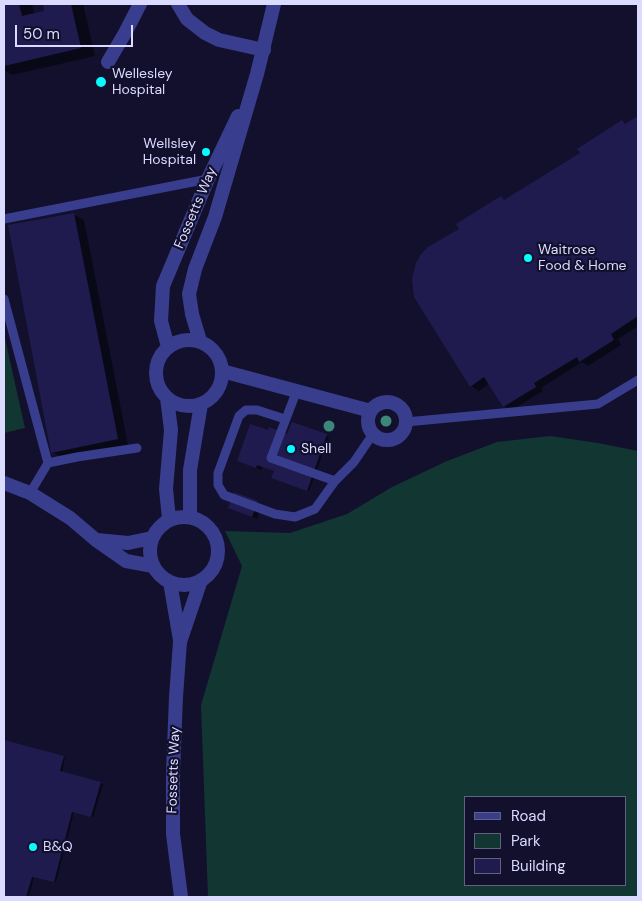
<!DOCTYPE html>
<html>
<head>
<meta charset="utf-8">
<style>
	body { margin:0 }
	#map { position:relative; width:642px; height:901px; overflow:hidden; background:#12102c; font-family:"DM Sans",sans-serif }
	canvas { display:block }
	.frame { position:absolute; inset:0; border:5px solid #dbdaff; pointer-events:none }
	.legend { position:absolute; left:464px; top:796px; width:162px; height:90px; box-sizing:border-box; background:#12102c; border:1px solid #626180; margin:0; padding:6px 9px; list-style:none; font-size:15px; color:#dbdaff }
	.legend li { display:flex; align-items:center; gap:10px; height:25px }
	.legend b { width:25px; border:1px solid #626180 }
	.scale { position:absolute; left:15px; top:25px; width:118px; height:22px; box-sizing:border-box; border:2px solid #dbdaff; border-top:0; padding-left:6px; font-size:15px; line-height:18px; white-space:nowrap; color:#dbdaff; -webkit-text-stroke:4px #12102c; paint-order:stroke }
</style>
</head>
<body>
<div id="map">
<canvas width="642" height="901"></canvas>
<div class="frame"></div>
<ul class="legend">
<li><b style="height:6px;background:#383d8d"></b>Road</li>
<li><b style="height:14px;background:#123632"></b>Park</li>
<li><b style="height:14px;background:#201b4e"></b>Building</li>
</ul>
<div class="scale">50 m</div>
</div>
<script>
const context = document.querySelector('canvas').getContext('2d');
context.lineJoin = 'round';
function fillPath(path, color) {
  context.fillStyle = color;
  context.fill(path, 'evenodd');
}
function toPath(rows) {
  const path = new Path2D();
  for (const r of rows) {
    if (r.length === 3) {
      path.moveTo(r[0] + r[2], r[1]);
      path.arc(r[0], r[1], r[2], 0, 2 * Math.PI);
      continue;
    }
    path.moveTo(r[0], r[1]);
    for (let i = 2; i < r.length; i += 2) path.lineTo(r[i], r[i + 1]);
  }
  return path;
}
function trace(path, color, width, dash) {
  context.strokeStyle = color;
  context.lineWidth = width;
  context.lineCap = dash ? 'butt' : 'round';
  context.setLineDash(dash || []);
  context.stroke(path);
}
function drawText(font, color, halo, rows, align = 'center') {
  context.font = font + ' "DM Sans",sans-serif';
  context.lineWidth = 4.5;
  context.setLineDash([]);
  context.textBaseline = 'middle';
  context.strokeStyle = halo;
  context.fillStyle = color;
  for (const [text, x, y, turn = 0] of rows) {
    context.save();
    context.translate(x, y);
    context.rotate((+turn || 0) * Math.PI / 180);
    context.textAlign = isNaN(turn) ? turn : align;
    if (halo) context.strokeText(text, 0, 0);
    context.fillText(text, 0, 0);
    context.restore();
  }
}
fillPath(toPath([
	[4,334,25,428,4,433],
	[550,436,598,443,638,451,638,897,208,897,201,705,242,566,225,531,290,533,347,514,392,487,447,461,497,442],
	[466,797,626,797,626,885,466,885]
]), '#123632');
fillPath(toPath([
	[4,4,32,4,34,14,46,12,44,4,83,4,95,56,12,75,4,70],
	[638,117,638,326,618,339,621,345,588,366,582,362,541,388,543,391,512,410,504,406,490,383,479,391,471,386,461,229,501,198,506,200,582,153,622,122,627,124],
	[73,214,84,220,128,445,63,458,53,452],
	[293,423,329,437,309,491,275,479,275,470,263,466,261,470,238,461,273,433,288,435],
	[257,502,262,505,257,519,230,508],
	[4,741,63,757,65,758,62,772,103,784,93,817,74,812,56,882,34,877,29,897,4,897]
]), '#0007');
fillPath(toPath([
	[4,4,19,4,22,16,44,11,43,4,71,4,81,48,4,66],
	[638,116,638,316,611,334,614,340,579,362,577,357,534,383,536,387,503,407,484,377,470,387,414,297,412,279,416,263,421,254,428,247,459,229,456,224,501,196,504,200,580,153,577,149,622,120,625,124],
	[74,213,118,439,51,453,8,225],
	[292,422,327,434,307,491,271,478,274,471,257,465,256,468,237,461,250,424,268,430,269,427,287,434],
	[234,492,258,501,252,517,228,508],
	[4,740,64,756,60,771,101,782,91,817,72,812,54,882,32,877,26,897,4,897]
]), '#201b4e');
trace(toPath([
	[4,219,208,179],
	[4,299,48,463],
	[297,390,271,458,335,481,354,462,373,434],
	[285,419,257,410,246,410,239,416,218,473,218,485,224,495,275,514,295,517,315,509,335,481],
	[406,422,598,404,638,380],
	[30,493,48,463,77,457,137,448]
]), '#383d8d', 9);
trace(toPath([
	[178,4,187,19,205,33,219,40,264,50],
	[108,62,125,33,140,4],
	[222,371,371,411],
	[387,421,19],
	[4,483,30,493,70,518,96,540,126,561,153,566],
	[97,540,128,543,152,538]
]), '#383d8d', 14);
trace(toPath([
	[189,373,33],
	[200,341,192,314,189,294,195,269,215,217,257,74,274,4],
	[168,347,161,321,163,286,208,179,238,116],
	[167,398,171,430,166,489,169,519],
	[184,551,34],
	[190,517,190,470,201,404],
	[170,582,180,640],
	[181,897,173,834,173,772,176,697,180,642,201,580]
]), '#383d8d', 14);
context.fillStyle = '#3c867a';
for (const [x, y] of [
	[386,421],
	[329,426]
]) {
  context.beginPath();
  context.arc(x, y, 5.5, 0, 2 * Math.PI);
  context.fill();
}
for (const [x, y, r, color] of [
	[101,82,6,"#06fcff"],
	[206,152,5,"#06fcff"],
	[528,258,5,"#06fcff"],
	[291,449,5,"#06fcff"],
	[33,847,5,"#06fcff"]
]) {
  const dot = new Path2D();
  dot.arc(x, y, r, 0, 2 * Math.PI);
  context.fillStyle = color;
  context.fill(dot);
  trace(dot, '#12102c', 2);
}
drawText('14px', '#dbdaff', '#12102c', [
	["Wellesley",112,74],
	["Hospital",112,90],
	["Wellsley",196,144,"right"],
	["Hospital",196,160,"right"],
	["Waitrose",538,250],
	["Food & Home",538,266],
	["Shell",301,449],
	["B&Q",43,847]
], 'left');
drawText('14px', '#dbdaff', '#12102c', [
	["Fossetts Way",196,208,-67],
	["Fossetts Way",174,770,-88]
]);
</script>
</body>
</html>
